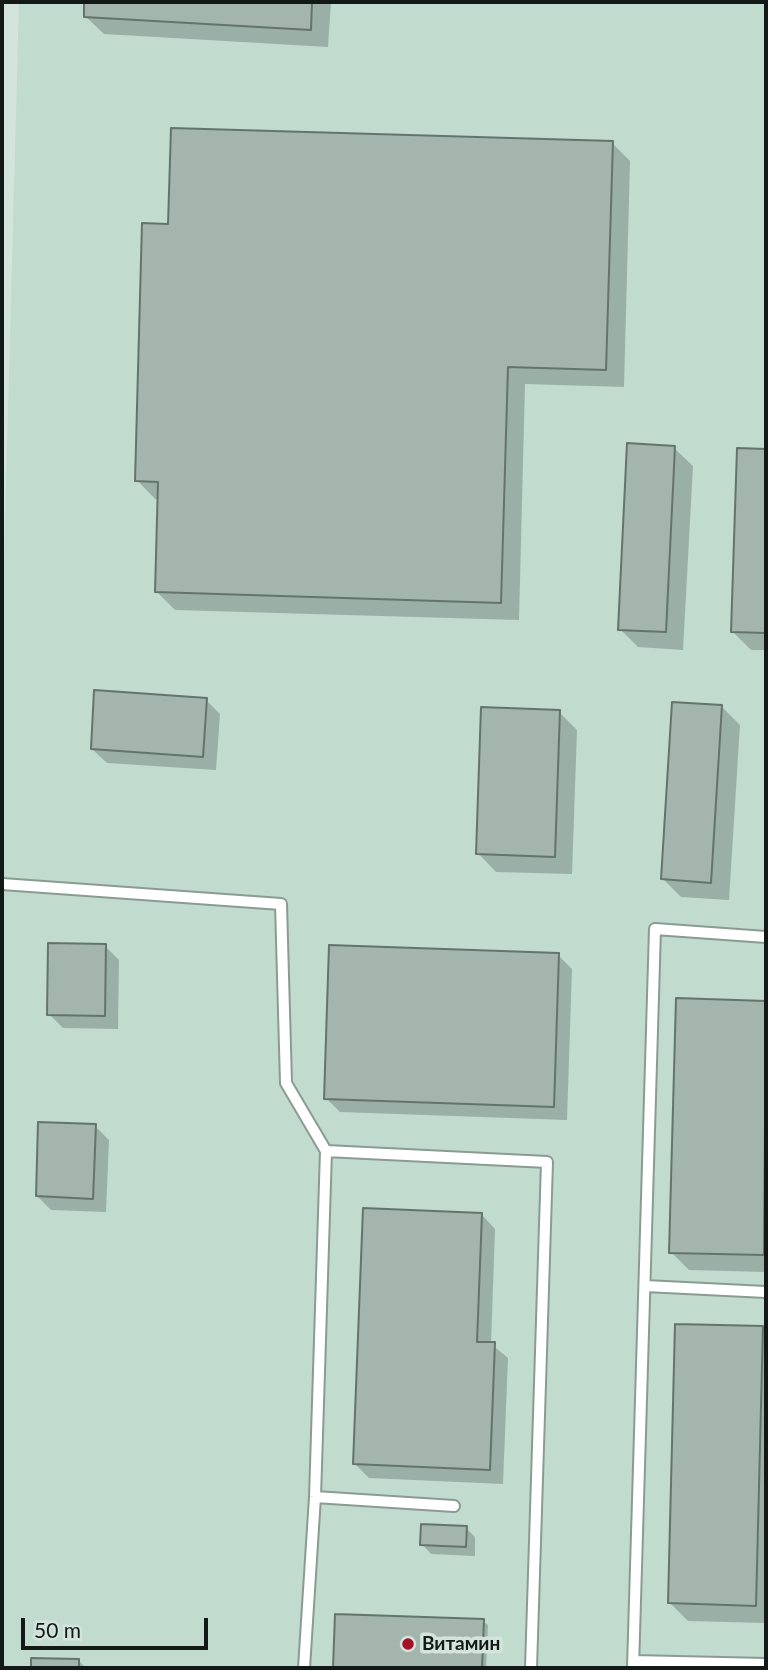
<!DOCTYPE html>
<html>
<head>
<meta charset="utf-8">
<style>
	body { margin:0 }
	#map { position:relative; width:768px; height:1670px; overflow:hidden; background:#d2e4dc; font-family:Lato,sans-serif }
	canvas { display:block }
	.frame { position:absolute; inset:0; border:4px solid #121916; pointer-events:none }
	.scale { position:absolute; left:21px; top:1618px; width:187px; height:32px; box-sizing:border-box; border:4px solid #121916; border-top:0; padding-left:9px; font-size:21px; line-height:24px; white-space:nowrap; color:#121916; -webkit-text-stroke:5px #d2e4dc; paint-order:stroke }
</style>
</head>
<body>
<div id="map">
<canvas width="768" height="1670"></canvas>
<div class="frame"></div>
<div class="scale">50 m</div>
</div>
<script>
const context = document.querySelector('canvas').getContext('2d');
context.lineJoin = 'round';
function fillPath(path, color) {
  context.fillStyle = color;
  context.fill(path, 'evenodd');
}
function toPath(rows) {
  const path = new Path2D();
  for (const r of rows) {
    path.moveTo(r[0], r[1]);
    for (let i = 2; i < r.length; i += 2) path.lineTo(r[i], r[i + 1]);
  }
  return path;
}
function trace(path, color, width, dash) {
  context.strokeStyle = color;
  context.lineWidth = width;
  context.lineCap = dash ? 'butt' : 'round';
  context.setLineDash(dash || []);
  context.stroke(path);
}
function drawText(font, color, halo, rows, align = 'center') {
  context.font = font + ' Lato,sans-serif';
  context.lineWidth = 7;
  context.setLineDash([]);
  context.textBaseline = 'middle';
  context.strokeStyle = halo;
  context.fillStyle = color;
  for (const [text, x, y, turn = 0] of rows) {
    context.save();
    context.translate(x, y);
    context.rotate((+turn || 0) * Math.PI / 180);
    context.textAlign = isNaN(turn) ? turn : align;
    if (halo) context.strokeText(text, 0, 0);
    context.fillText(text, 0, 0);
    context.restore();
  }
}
fillPath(toPath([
	[19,2,766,2,766,1668,2,1668,2,636]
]), '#c1dbcf');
fillPath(toPath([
	[86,2,331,2,328,47,104,34,85,16],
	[612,143,630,161,624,387,525,384,519,620,175,610,157,592,159,499,155,499,137,480,170,226],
	[674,448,693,466,683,650,638,647,620,629],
	[738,450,766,451,766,650,751,650,733,632],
	[206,700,220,714,216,770,107,763,92,749],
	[722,707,740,725,729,900,681,897,663,879],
	[559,712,577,730,572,874,496,872,478,853],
	[105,946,119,960,118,1029,63,1028,49,1014],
	[558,955,572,969,567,1120,340,1112,326,1098],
	[677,1000,766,1002,766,1272,689,1270,671,1252],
	[95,1126,109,1140,106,1212,51,1210,37,1196],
	[481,1214,495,1229,491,1344,508,1358,503,1484,369,1478,355,1464],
	[762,1328,766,1332,766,1623,688,1621,670,1603],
	[466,1528,475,1537,475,1556,431,1554,422,1544],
	[337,1615,483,1621,488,1625,486,1668,334,1668],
	[32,1660,78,1660,86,1668,32,1668]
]), '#0003');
const building = toPath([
	[84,2,312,2,311,30,84,17,84,2],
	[171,128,613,141,606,370,508,367,501,603,155,592,158,482,135,481,142,223,168,224,171,128],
	[627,443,675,446,666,632,618,630,627,443],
	[737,448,766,449,766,633,731,632,737,448],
	[94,690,207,698,203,757,91,749,94,690],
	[672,702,722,705,711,883,661,879,672,702],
	[481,707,560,710,555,857,476,854,481,707],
	[48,943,106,944,105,1016,47,1015,48,943],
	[329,945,559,953,554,1107,324,1099,329,945],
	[676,998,766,1001,764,1255,669,1253,676,998],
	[38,1122,96,1124,93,1199,36,1196,38,1122],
	[363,1208,482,1213,477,1342,495,1342,490,1470,353,1464,363,1208],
	[675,1324,763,1326,756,1606,668,1603,675,1324],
	[421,1524,467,1526,466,1547,420,1545,421,1524],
	[335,1614,484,1619,482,1668,333,1668,335,1614],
	[31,1658,79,1659,79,1668,31,1668,31,1658]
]);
fillPath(building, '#a4b5ad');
trace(building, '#64746d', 2);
const lane = toPath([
	[2,884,281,904,286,1083,326,1151],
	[645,1286,766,1292],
	[315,1497,454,1506],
	[633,1661,766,1664],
	[304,1668,315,1497,326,1151,547,1162,531,1668],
	[633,1668,655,929,766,937]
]);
trace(lane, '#8a9b93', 14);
trace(lane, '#fff', 10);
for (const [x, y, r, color] of [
	[408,1644,7,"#a81029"]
]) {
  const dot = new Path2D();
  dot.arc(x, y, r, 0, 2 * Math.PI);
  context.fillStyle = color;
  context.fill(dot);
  trace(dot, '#d2e4dc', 2.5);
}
drawText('bold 19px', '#121916', '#d2e4dc', [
	["Витамин",422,1644]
], 'left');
</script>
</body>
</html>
